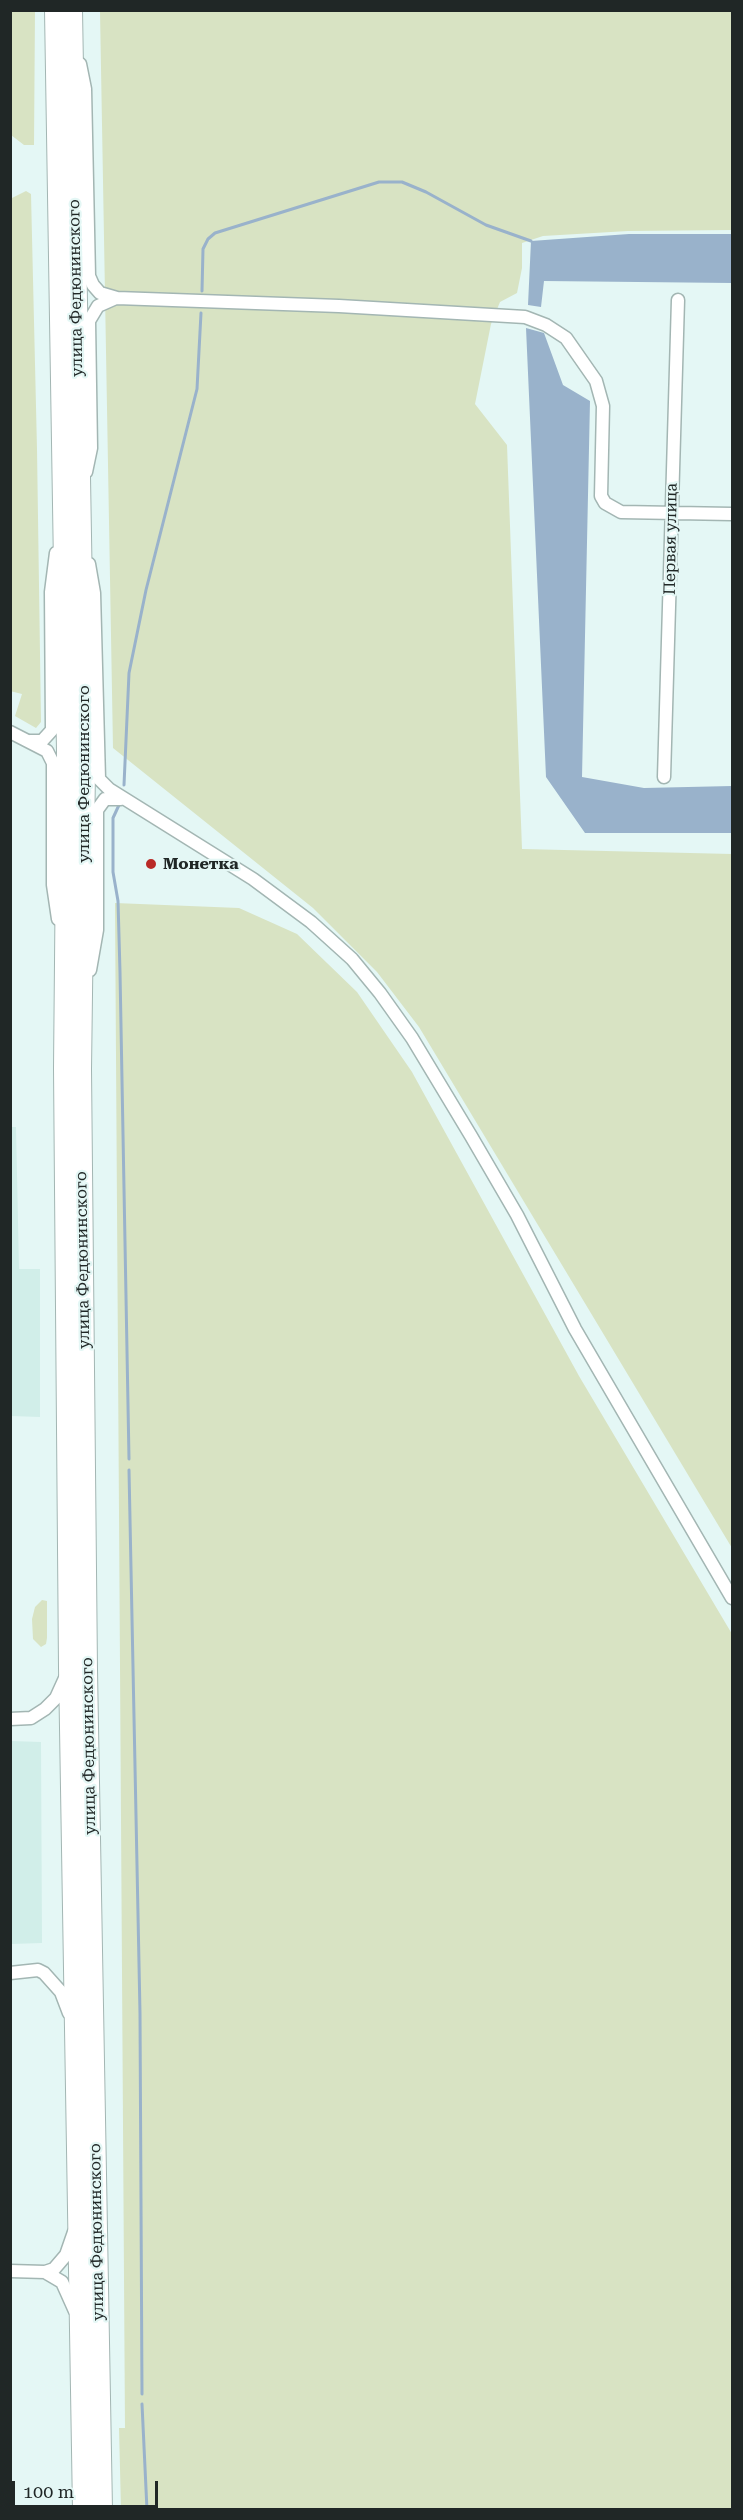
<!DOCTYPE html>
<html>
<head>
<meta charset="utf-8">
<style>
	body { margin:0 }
	#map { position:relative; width:743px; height:2520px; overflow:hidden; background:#e4f7f5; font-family:"Roboto Serif",serif }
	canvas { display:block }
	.frame { position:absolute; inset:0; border:12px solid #202726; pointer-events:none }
	.scale { position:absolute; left:12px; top:2481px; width:146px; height:27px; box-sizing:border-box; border:3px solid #202726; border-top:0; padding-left:8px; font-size:18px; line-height:21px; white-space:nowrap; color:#202726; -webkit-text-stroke:4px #e4f7f5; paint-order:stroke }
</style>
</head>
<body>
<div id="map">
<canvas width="743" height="2520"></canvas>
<div class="frame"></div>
<div class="scale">100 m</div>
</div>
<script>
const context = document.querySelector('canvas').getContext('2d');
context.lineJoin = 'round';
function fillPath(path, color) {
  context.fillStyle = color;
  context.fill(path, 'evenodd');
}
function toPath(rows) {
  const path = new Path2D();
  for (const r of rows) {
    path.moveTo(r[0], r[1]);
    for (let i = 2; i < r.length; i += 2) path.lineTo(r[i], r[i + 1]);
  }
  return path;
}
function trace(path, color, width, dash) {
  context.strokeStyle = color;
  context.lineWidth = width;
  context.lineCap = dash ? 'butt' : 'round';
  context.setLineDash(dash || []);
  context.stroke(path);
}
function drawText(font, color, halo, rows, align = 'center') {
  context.font = font + ' "Roboto Serif",serif';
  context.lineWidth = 4.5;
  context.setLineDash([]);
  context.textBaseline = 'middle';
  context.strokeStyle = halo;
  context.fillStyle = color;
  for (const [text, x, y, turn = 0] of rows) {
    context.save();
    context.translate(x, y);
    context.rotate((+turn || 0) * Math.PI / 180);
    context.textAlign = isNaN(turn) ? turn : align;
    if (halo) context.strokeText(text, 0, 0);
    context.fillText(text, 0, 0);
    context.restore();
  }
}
fillPath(toPath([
	[10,1127,16,1127,19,1269,40,1269,40,1417,11,1416],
	[11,1741,41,1742,42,1943,11,1944]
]), '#d1eee9');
fillPath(toPath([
	[11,10,35,11,34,145,24,145,11,135],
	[100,11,732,11,732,230,628,231,543,236,522,243,522,268,517,293,500,302,491,324,475,404,507,445,522,849,732,854,732,1548,419,1027,377,972,313,908,113,748],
	[26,191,31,194,37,449,41,722,36,728,15,716,22,694,10,691,10,199],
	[115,903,239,908,297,934,357,992,412,1072,579,1376,732,1634,732,2509,121,2509,119,2428,125,2428],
	[42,1600,47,1601,47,1638,46,1644,41,1647,33,1639,32,1619,35,1607]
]), '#d8e3c3');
fillPath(toPath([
	[629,234,732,234,732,283,544,281,541,307,528,305,531,241],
	[526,328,544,333,563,385,590,401,582,777,644,788,732,786,732,833,585,833,546,777]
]), '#99b2cb');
trace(toPath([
	[202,291,203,249,208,239,215,233,379,182,402,182,426,192,486,225,531,241],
	[124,785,129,673,146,590,197,389,201,313],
	[119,805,113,818,113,872,118,901,120,972,129,1459],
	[129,1470,140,2013,142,2394],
	[142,2404,147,2510]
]), '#99b2cb', 3);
const minor = toPath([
	[80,64,85,89,89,276,93,285,100,293,117,298,339,306,525,317,546,325,566,338,596,381,603,406,601,496,605,503,621,512,732,514],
	[86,472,91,448,89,321,98,306,116,298],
	[89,564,94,593,99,779,109,789,253,879,311,922,352,959,380,993,412,1038,471,1136,517,1215,575,1329,732,1598],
	[10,732,47,751,53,763,53,885,58,919],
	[30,741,42,741,52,730,51,592,56,553],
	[664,777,678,300],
	[90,970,97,930,97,810,105,799,121,799],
	[10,1719,31,1718,45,1709,56,1698,66,1676],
	[10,1973,38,1970,44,1973,61,1992,69,2013],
	[10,2271,45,2272,54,2269,66,2255,74,2232],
	[45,2272,62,2282,75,2311]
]);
const trunk = toPath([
	[55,10,67,751,64,1068,69,1668,83,2510],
	[72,10,85,769,81,1069,87,1670,102,2510]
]);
trace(minor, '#a3b6b3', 15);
trace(trunk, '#a3b6b3', 22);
trace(minor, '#fff', 12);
trace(trunk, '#fff', 20);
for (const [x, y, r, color] of [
	[151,864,6,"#b92a26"]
]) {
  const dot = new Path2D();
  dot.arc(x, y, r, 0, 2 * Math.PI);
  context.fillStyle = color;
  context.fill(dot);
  trace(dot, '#e4f7f5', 2);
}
drawText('16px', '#202726', '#e4f7f5', [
	["улица Федюнинского",76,288,-91],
	["Первая улица",671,539,-89],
	["улица Федюнинского",84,774,-90],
	["улица Федюнинского",83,1260,-91],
	["улица Федюнинского",89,1746,-91],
	["улица Федюнинского",97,2232,-91]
]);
drawText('bold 16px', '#202726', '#e4f7f5', [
	["Монетка",163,864]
], 'left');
</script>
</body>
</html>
